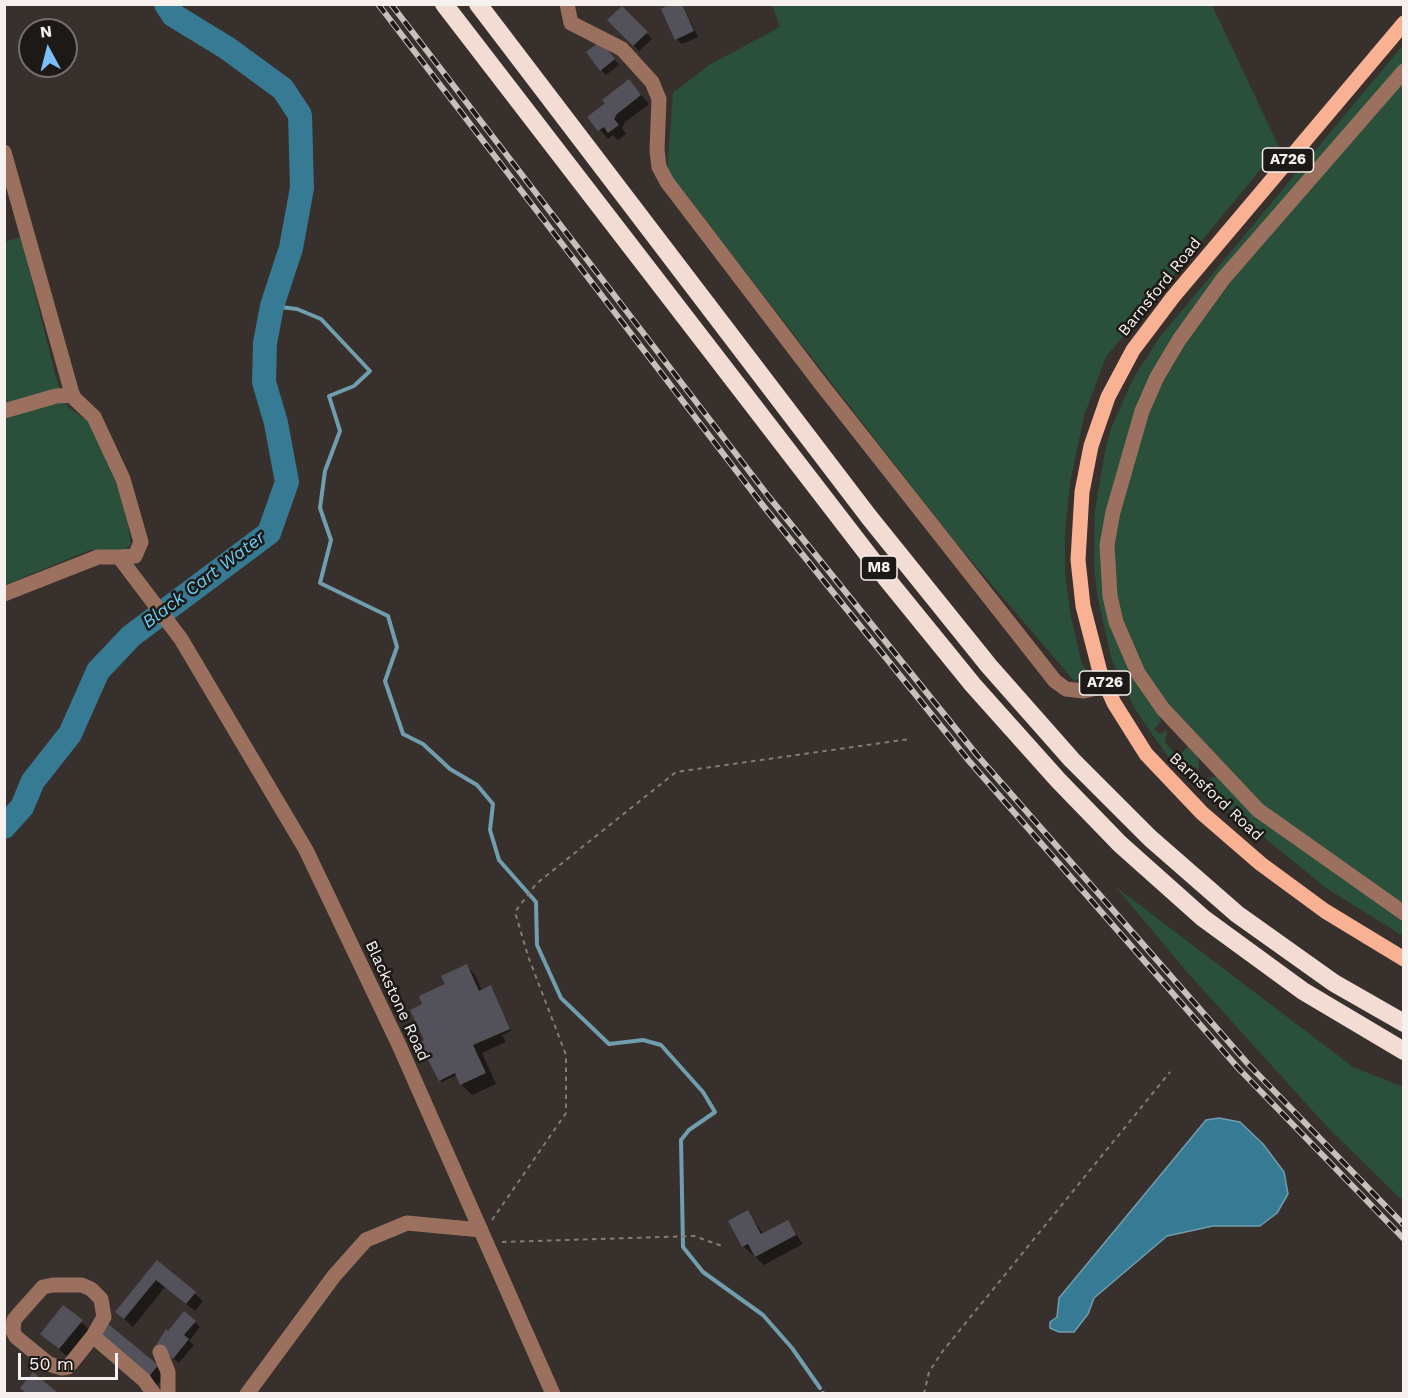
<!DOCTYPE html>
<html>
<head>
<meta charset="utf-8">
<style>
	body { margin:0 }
	#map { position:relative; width:1408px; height:1398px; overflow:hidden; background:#38302c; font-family:"Work Sans",sans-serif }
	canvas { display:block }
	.frame { position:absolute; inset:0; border:6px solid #f6f1ee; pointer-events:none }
	.north { position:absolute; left:18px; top:18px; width:60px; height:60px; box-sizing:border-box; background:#1d1917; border:2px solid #746f6d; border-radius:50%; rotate:353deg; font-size:16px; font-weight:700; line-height:24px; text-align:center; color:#f6f1ee }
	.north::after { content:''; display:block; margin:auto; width:21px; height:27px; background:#7bbef9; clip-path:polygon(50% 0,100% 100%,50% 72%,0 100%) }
	.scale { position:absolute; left:18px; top:1353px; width:100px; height:27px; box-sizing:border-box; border:3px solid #f6f1ee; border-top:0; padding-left:8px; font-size:18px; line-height:21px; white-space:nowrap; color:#f6f1ee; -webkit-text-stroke:4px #1d1917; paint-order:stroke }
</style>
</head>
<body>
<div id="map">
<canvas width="1408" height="1398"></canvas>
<div class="frame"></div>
<div class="north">N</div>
<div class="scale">50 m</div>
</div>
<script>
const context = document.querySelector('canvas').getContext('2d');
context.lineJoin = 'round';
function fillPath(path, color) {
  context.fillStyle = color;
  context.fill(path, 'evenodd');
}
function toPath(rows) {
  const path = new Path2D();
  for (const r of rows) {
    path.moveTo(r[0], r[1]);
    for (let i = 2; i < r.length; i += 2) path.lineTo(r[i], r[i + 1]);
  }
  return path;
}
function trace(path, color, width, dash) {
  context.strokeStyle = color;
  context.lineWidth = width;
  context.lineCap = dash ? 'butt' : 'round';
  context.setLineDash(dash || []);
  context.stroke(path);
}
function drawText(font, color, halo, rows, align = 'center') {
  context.font = font + ' "Work Sans",sans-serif';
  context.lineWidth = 5;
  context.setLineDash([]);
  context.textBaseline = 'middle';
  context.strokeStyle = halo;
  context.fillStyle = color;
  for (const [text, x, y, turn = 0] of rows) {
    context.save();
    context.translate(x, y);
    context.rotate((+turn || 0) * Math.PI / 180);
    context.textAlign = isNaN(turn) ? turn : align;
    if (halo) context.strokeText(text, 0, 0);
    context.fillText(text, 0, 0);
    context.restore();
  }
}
fillPath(toPath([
	[772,5,1212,5,1279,147,1106,357,1084,416,1070,483,1065,532,1065,573,1071,617,1082,664,1088,674,1074,681,951,537,667,171,673,93,709,65,780,27],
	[1403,45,1403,67,1152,379,1103,570,1159,712,1161,722,1154,729,1160,734,1167,730,1165,742,1178,757,1189,745,1198,754,1199,769,1169,758,1136,711,1112,661,1097,595,1094,565,1095,510,1105,451,1111,428,1134,377,1159,338],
	[1403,79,1403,910,1251,798,1162,701,1144,673,1115,599,1113,535,1136,443,1170,363,1227,283],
	[21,237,56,378,67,406,90,423,124,500,131,544,124,551,90,550,5,585,4,242],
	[1219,776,1403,916,1403,936,1326,888,1222,803,1209,778],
	[1116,887,1353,1067,1403,1087,1403,1201,1330,1130,1187,972]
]), '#2a4f3a');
const water = toPath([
	[1219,1118,1240,1122,1263,1144,1284,1172,1288,1194,1277,1213,1260,1226,1213,1226,1167,1236,1094,1298,1088,1314,1074,1332,1059,1332,1050,1328,1050,1322,1057,1317,1059,1298,1206,1120,1219,1118]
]);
fillPath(water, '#367a93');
trace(water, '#709eae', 1.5);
fillPath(toPath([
	[682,4,698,37,682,44,676,39],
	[622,8,652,39,639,51,610,20],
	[606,48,619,65,606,75,601,70],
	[629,81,649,104,625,122,622,128,626,134,618,140,613,135,608,139,589,117],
	[467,966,475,975,482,991,493,989,511,1031,502,1035,506,1042,482,1053,496,1084,472,1095,461,1084,457,1075,442,1082,440,1080,426,1041,424,1005],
	[748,1212,764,1235,787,1222,803,1244,764,1265,743,1246,730,1221],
	[157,1262,203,1301,195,1311,165,1287,133,1327,117,1312],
	[64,1307,90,1330,68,1357,50,1342],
	[195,1322,200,1327,189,1341,194,1345,179,1363,163,1350,168,1333],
	[107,1325,166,1375,157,1385,107,1344]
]), '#0007');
trace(toPath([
	[272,306,297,309,321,319,370,371,354,386,329,396,340,431,325,471,320,508,331,540,320,583,388,616,397,647,385,681,403,734,423,744,450,769,477,785,493,804,490,830,499,860,536,902,537,945,561,998,609,1044,643,1040,661,1045,703,1092,715,1112,689,1130,681,1140,683,1247,703,1272,763,1315,792,1348,820,1388],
	[823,1393,823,1394]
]), '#709eae', 4);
trace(toPath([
	[4,827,22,807,33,781,70,734,98,671,131,636,269,533,287,482,276,423,264,382,265,343,272,306,291,248,302,188,300,115,283,89,227,48,173,15,166,4]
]), '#367a93', 24);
fillPath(toPath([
	[669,4,682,4,694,31,675,40,661,9],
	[622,6,648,32,633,46,607,20],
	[601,41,615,59,600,71,586,52],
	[629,79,641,95,617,114,614,119,619,125,608,133,604,127,598,131,587,117,605,103,602,100],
	[467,964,479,991,491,985,510,1029,473,1045,486,1073,460,1085,455,1073,439,1081,419,1043,424,1040,410,1010,422,1004,419,996,445,984,441,976],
	[748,1210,761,1234,788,1220,796,1235,755,1257,748,1244,742,1247,728,1221],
	[157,1260,196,1292,186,1304,156,1280,124,1319,115,1312],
	[63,1305,83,1320,59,1349,40,1334],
	[184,1311,196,1321,184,1335,189,1339,173,1359,156,1345,166,1329,168,1331],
	[107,1323,158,1365,148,1378,97,1335],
	[33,1372,59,1394,27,1394,20,1388]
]), '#53525a');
trace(toPath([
	[492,1220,566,1113,566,1055,528,956,515,912,536,884,676,772,910,739],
	[502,1242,694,1236,725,1247],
	[924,1394,929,1372,942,1352,1170,1072]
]), '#827b77', 2, [4.5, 4.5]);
trace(toPath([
	[567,4,571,23,622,49,652,82,659,99,657,150,659,167,667,182,821,384,1055,681,1066,689,1084,691,1106,686],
	[1404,71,1223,279,1179,340,1157,377,1142,411,1113,512,1107,545,1110,596,1116,622,1138,673,1163,709,1258,810,1404,913],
	[4,152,73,397,94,417,123,479,141,542,135,556,119,557],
	[4,411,56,396,73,395],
	[4,594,98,557,119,557,181,639,306,850,399,1045,553,1394],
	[53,1285,82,1285,91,1289,101,1299,104,1317,93,1336,68,1367,62,1368,49,1364,16,1337,13,1331,14,1320,18,1315,43,1287,53,1285],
	[93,1336,144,1380,154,1394],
	[160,1352,168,1372,168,1394],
	[247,1394,334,1276,366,1240,407,1223,481,1230]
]), '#9b705e', 15);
trace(toPath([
	[1404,23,1173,297,1133,350,1108,397,1091,446,1082,492,1078,560,1083,606,1100,672,1114,703,1146,754,1202,813,1261,864,1325,911,1404,959]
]), '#f9b193', 15);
trace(toPath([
	[444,4,886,578,973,685,1058,780,1120,844,1203,918,1303,991,1404,1051],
	[478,4,869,517,989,666,1072,760,1150,838,1237,914,1334,983,1404,1023]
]), '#f2dcd3', 18);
const rail = toPath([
	[378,4,761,503,969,761,1239,1069,1404,1239],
	[391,4,769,497,977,755,1248,1064,1404,1225]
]);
trace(rail, '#c6c0bc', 6);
trace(rail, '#1d1917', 4, [11]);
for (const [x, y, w] of [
	[1288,160,51],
	[879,568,36],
	[1105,683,51]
]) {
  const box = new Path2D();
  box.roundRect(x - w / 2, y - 12, w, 24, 4.5);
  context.fillStyle = '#1d1917';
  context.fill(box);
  trace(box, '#f6f1ee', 1.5);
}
drawText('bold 15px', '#f6f1ee', null, [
	["A726",1288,160],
	["M8",879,568],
	["A726",1105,683]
]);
drawText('16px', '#f6f1ee', '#1d1917', [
	["Barnsford Road",1160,287,-51],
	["Barnsford Road",1216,797,43],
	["Blackstone Road",397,1001,65]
]);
drawText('italic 18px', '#69cef4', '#1d1917', [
	["Black Cart Water",204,580,-37]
]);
</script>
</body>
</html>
